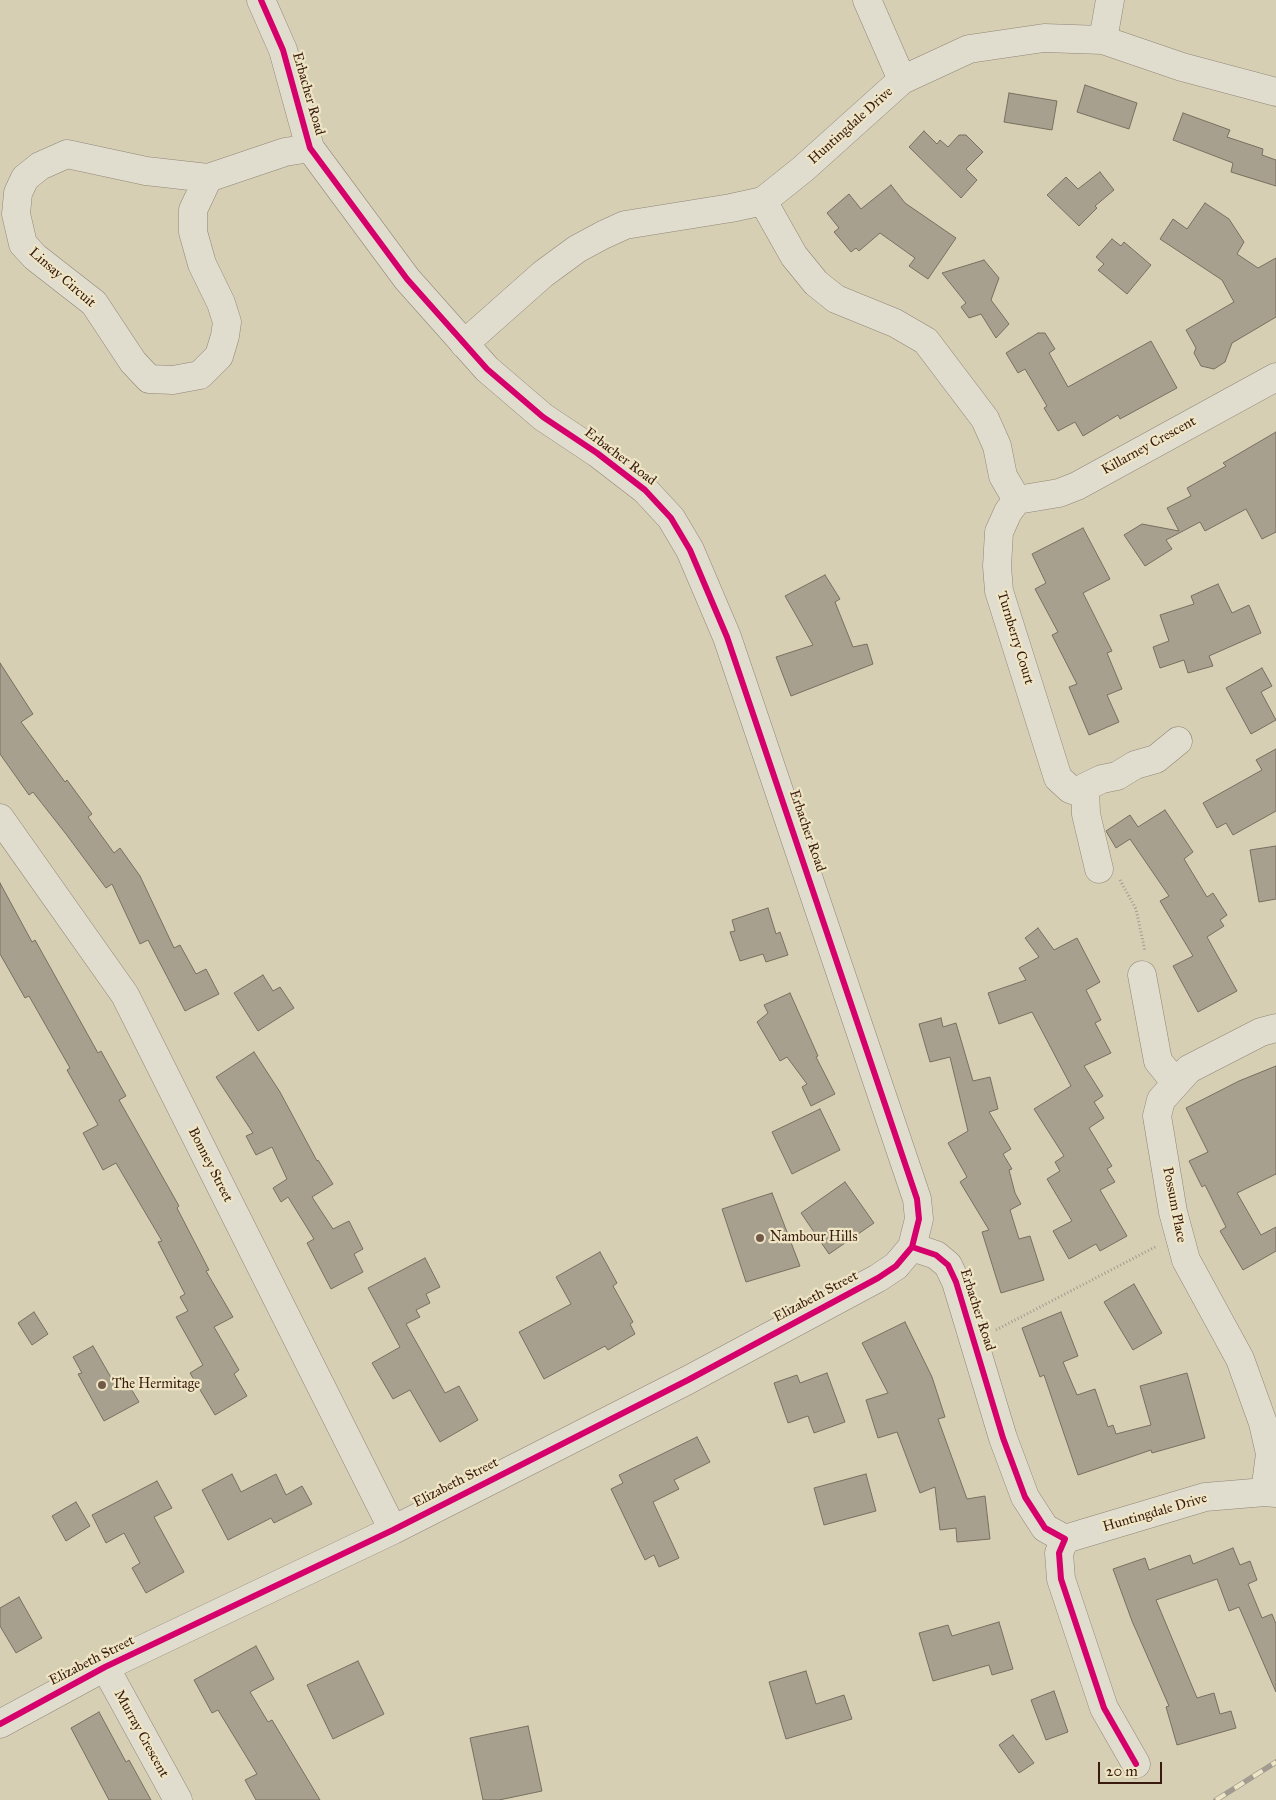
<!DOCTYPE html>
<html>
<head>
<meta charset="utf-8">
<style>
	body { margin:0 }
	#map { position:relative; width:1276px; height:1800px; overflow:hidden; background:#d7cfb4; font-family:"IM FELL Great Primer",serif }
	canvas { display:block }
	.scale { position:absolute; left:1098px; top:1762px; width:64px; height:22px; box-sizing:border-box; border:2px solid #391a0e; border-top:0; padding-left:6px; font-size:15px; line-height:18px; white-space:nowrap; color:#391a0e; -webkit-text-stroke:4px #eee5c5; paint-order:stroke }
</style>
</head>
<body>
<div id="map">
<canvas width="1276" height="1800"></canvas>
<div class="scale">20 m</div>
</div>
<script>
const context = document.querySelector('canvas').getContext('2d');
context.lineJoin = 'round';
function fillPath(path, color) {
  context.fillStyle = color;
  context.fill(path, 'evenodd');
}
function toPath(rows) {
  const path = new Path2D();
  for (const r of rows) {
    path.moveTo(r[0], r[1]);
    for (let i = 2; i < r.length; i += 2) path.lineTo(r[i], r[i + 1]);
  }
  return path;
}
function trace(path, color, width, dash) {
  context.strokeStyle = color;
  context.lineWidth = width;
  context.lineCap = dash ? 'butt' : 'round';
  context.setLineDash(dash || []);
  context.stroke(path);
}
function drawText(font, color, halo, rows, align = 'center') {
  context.font = font + ' "IM FELL Great Primer",serif';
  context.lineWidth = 4.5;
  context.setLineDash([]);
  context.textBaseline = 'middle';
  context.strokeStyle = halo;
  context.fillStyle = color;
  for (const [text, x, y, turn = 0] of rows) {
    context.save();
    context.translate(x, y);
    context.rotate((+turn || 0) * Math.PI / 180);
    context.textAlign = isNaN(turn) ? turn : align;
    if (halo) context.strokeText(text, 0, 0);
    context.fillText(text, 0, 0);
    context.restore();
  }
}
const building = toPath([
	[1085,85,1137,103,1129,129,1077,112,1085,85],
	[1009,93,1057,101,1052,130,1004,122,1009,93],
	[1183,113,1230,130,1227,137,1263,149,1262,155,1276,160,1276,186,1231,172,1233,163,1173,140,1183,113],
	[924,131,937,144,940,140,948,147,959,135,966,135,983,152,966,169,977,180,961,198,909,147,924,131],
	[1100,172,1114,190,1095,206,1097,208,1079,226,1047,195,1066,177,1078,189,1100,172],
	[891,185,905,203,956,238,928,279,909,266,915,258,880,233,859,251,856,248,851,252,834,232,839,228,827,213,849,194,861,209,891,185],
	[1205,203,1229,219,1244,242,1237,254,1258,268,1276,258,1276,317,1232,343,1225,362,1214,369,1201,366,1194,353,1196,348,1186,330,1234,302,1222,280,1160,239,1173,219,1187,229,1205,203],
	[1112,239,1121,246,1124,242,1151,265,1127,294,1098,270,1104,264,1096,257,1112,239],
	[984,260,999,278,991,300,1009,324,996,338,981,314,969,318,961,307,966,303,942,273,984,260],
	[1038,333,1045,333,1055,349,1049,353,1068,387,1151,341,1177,388,1120,419,1118,415,1083,436,1075,422,1058,431,1044,408,1047,406,1025,369,1018,373,1006,353,1038,333],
	[1276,432,1276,532,1262,539,1246,509,1205,531,1200,522,1166,540,1172,549,1145,566,1124,535,1142,524,1179,531,1167,508,1191,496,1187,488,1226,466,1223,463,1276,432],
	[1083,528,1110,579,1083,593,1112,651,1107,653,1122,689,1107,695,1119,722,1089,735,1069,687,1077,684,1052,635,1058,632,1035,589,1046,583,1032,554,1083,528],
	[825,575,840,599,835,602,853,647,867,644,873,664,791,696,776,657,813,645,785,596,825,575],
	[1218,584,1232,613,1249,605,1261,633,1209,656,1213,666,1188,673,1184,660,1160,668,1153,647,1169,641,1160,615,1194,604,1191,596,1218,584],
	[0,663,33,714,21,722,65,782,67,780,92,814,88,817,114,853,120,848,140,876,174,948,180,945,196,974,206,969,219,994,185,1011,148,940,140,944,112,884,106,888,66,834,33,792,29,795,0,754,0,663],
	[1262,668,1272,686,1261,692,1276,720,1251,734,1226,688,1262,668],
	[1276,749,1276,811,1233,835,1226,823,1217,828,1203,803,1262,770,1256,760,1276,749],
	[1165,810,1193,852,1184,859,1207,897,1213,893,1227,915,1220,920,1224,926,1207,937,1237,991,1198,1012,1173,966,1193,956,1160,901,1169,896,1130,839,1116,848,1106,831,1130,815,1138,827,1165,810],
	[1276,846,1276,899,1259,902,1250,850,1276,846],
	[0,883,32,942,35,940,98,1053,101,1051,126,1096,119,1100,179,1206,177,1208,209,1270,206,1271,233,1317,214,1327,239,1370,234,1374,247,1396,215,1415,190,1373,203,1365,176,1317,188,1311,180,1297,185,1294,158,1242,162,1241,116,1163,103,1170,83,1133,98,1125,67,1070,70,1068,29,996,25,998,0,954,0,883],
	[768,908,776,934,780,932,788,955,766,962,763,954,740,961,730,932,735,931,732,920,768,908],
	[1038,928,1054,950,1077,938,1100,982,1086,990,1101,1020,1095,1023,1111,1053,1084,1066,1103,1096,1094,1102,1104,1118,1089,1128,1112,1166,1107,1169,1115,1182,1100,1190,1127,1236,1100,1251,1096,1244,1069,1259,1053,1231,1072,1221,1047,1179,1060,1171,1055,1162,1064,1156,1034,1109,1071,1086,1032,1012,999,1024,988,993,1026,980,1019,968,1039,957,1025,938,1038,928],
	[263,975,273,991,280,987,294,1008,258,1031,234,993,263,975],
	[790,993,818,1056,816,1057,835,1094,811,1106,802,1087,807,1084,787,1057,780,1061,757,1022,768,1013,764,1005,790,993],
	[941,1018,943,1027,956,1023,973,1081,990,1077,998,1109,989,1112,1011,1149,1003,1154,1012,1169,1009,1170,1015,1193,1021,1204,1010,1210,1019,1239,1030,1236,1044,1280,1001,1293,982,1232,989,1230,960,1182,967,1177,948,1143,968,1131,950,1057,930,1062,919,1024,941,1018],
	[254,1052,280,1092,317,1161,318,1160,333,1184,312,1197,333,1229,349,1221,363,1249,354,1254,363,1272,331,1289,307,1243,314,1239,288,1197,281,1202,273,1188,287,1179,272,1147,256,1155,246,1136,253,1133,216,1077,254,1052],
	[1276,1066,1276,1174,1237,1193,1261,1235,1276,1227,1276,1251,1243,1270,1220,1231,1226,1227,1205,1185,1202,1187,1189,1161,1208,1152,1186,1108,1239,1081,1276,1066],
	[820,1109,840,1150,792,1174,772,1132,820,1109],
	[845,1182,874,1223,829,1254,801,1213,845,1182],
	[772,1193,800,1266,746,1282,722,1209,772,1193],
	[600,1252,617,1283,613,1286,633,1322,630,1324,635,1334,608,1350,605,1346,544,1379,519,1332,571,1304,556,1277,600,1252],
	[425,1258,440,1287,426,1294,430,1303,416,1310,420,1317,406,1324,445,1393,459,1386,478,1420,440,1442,410,1390,393,1399,372,1363,400,1347,368,1288,425,1258],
	[1134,1284,1162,1333,1133,1350,1104,1302,1134,1284],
	[34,1312,48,1334,32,1345,18,1323,34,1312],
	[1061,1312,1078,1356,1063,1362,1077,1395,1095,1389,1108,1427,1113,1425,1116,1434,1151,1425,1140,1386,1187,1373,1205,1438,1152,1453,1151,1450,1078,1475,1044,1375,1040,1377,1022,1328,1061,1312],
	[905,1322,932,1377,945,1417,938,1419,967,1499,985,1496,990,1539,957,1542,956,1528,940,1530,935,1487,920,1493,897,1432,878,1438,866,1400,888,1393,862,1343,905,1322],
	[93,1346,117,1388,127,1382,139,1402,104,1421,78,1374,82,1373,73,1357,93,1346],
	[827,1373,845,1422,814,1433,808,1416,788,1423,774,1383,797,1375,800,1383,827,1373],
	[697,1437,710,1462,674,1480,679,1489,653,1502,679,1558,659,1567,654,1555,645,1560,611,1489,623,1483,619,1475,697,1437],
	[232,1474,241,1492,276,1474,286,1495,302,1486,312,1504,274,1523,271,1518,228,1540,202,1490,232,1474],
	[866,1474,876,1511,824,1525,814,1488,866,1474],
	[157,1481,172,1508,154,1517,184,1572,146,1593,132,1568,140,1563,124,1533,106,1543,92,1515,157,1481],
	[76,1502,90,1526,66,1541,52,1516,76,1502],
	[1233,1548,1240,1565,1250,1561,1257,1580,1248,1584,1262,1618,1272,1614,1276,1624,1276,1692,1239,1607,1229,1611,1217,1579,1156,1600,1197,1698,1214,1693,1220,1714,1231,1711,1236,1728,1177,1745,1166,1707,1169,1706,1132,1621,1113,1569,1145,1558,1149,1570,1190,1555,1193,1564,1233,1548],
	[19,1597,42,1638,16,1653,0,1626,0,1608,19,1597],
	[999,1622,1013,1669,992,1675,989,1665,933,1681,919,1633,948,1625,952,1636,999,1622],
	[256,1646,274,1679,250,1692,268,1722,272,1720,320,1800,256,1800,245,1780,257,1774,218,1710,212,1713,194,1680,256,1646],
	[358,1661,384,1714,333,1739,307,1685,358,1661],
	[806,1671,816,1704,844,1695,852,1719,786,1739,769,1682,806,1671],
	[1054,1691,1068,1732,1046,1740,1031,1700,1054,1691],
	[99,1712,126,1762,129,1760,151,1800,109,1800,71,1728,99,1712],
	[528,1726,542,1791,499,1800,483,1800,470,1738,528,1726],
	[1013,1735,1034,1763,1019,1773,999,1745,1013,1735]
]);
fillPath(building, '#a8a08e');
trace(building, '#786f60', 1);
const minor = toPath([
	[261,0,283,50,310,148,407,279,487,369,543,417,597,453,645,490,671,518,690,550,727,637,917,1199,919,1219,912,1247,936,1255,948,1265,956,1282,1003,1438,1025,1497,1045,1528,1065,1539,1059,1553,1061,1579,1104,1708,1136,1764],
	[867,0,902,80],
	[1103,40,1110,0],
	[208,178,193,210,193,232,202,264,221,303,227,322,225,336,219,356,200,375,173,380,149,379,133,362,94,303,35,257,23,244,16,214,18,193,25,178,40,166,67,154,146,171,208,178,285,152,310,148],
	[763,201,794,256,816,283,836,299,895,323,926,341,985,419,997,446,1003,476,1017,500,1008,512,999,532,997,566,999,591,1058,778,1070,789,1084,794],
	[464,344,543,274,577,249,603,235,625,225,731,208,763,201,803,169,902,80,969,49,1044,38,1103,40,1182,67,1276,92],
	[1017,500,1059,493,1077,486,1276,377],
	[0,818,125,995,393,1530],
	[1099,869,1086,814,1085,787,1102,779,1117,776,1135,765,1156,759,1178,741],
	[1142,975,1158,1061,1175,1082],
	[1265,1492,1270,1454,1263,1423,1240,1359,1186,1260,1173,1212,1157,1116,1161,1100,1189,1069,1261,1032,1276,1028],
	[1065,1539,1205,1497,1265,1492,1276,1493],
	[105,1667,178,1800],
	[0,1724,105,1667,393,1530,688,1380,878,1278,896,1266,912,1247]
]);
trace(minor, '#8f8676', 29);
trace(toPath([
	[1120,880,1136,909,1145,951],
	[996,1330,1157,1246]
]), '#a19b90', 3, [1, 2.5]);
trace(minor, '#e0dcce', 28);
const rail = toPath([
	[1216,1800,1276,1762]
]);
trace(rail, '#a19b90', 5.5);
trace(rail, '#eee5c5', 4, [11]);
trace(toPath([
	[261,0,283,50,310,148,407,279,487,369,543,417,597,453,645,490,671,518,690,550,727,637,917,1199,919,1219,912,1247,936,1255,948,1265,956,1282,1003,1438,1025,1497,1045,1528,1065,1539,1059,1553,1061,1579,1104,1708,1136,1764],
	[0,1724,105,1667,393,1530,688,1380,878,1278,896,1266,912,1247]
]), '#d6006c', 6);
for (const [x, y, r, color] of [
	[760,1238,5,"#705948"],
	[102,1385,5,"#705948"]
]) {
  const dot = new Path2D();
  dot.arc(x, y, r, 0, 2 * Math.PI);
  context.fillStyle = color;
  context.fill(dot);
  trace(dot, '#eee5c5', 2);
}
drawText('14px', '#391a0e', '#eee5c5', [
	["Erbacher Road",308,94,74],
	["Huntingdale Drive",851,126,-42],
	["Linsay Circuit",62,278,41],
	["Killarney Crescent",1149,446,-29],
	["Erbacher Road",620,457,37],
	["Turnberry Court",1015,638,73],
	["Erbacher Road",807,831,71],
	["Bonney Street",210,1165,63],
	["Possum Place",1174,1205,79],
	["Elizabeth Street",816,1297,-28],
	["Erbacher Road",977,1310,72],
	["Elizabeth Street",456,1483,-27],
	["Huntingdale Drive",1155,1513,-16],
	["Elizabeth Street",92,1661,-27],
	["Murray Crescent",141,1734,61]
]);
drawText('14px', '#391a0e', '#eee5c5', [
	["Nambour Hills",770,1238],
	["The Hermitage",112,1385]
], 'left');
</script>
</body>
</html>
